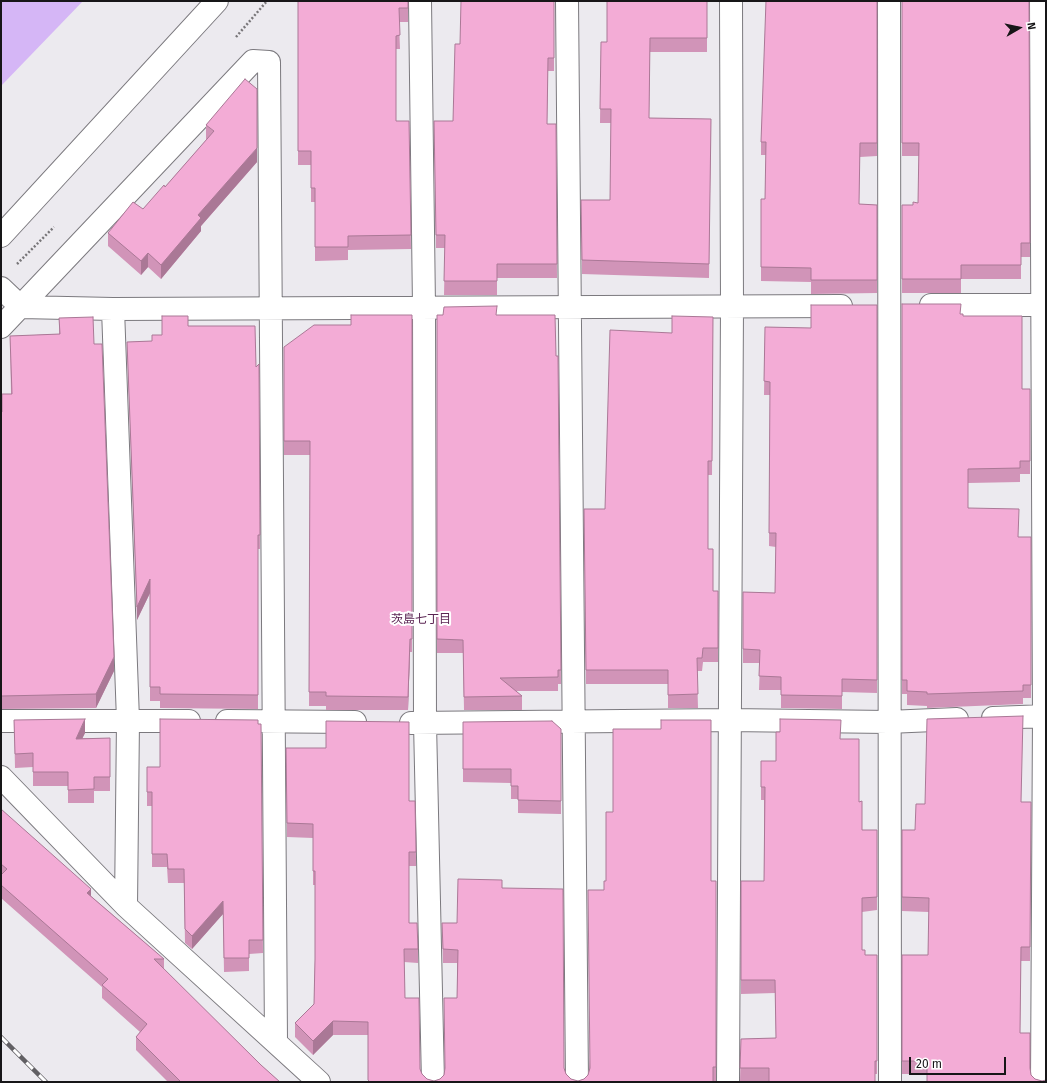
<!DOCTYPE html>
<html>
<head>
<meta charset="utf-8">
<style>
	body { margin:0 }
	#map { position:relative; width:1047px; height:1083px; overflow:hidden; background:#eceaef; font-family:"Fira Sans",sans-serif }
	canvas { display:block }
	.frame { position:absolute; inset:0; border:2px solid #171618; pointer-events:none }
	.north { position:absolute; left:999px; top:8px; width:40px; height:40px; -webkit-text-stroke:3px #fff; paint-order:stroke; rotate:81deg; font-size:11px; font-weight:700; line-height:16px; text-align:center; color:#171618 }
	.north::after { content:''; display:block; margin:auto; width:14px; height:18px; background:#171618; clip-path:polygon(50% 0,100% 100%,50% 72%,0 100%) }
	.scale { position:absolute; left:909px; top:1057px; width:97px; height:18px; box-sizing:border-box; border:2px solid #171618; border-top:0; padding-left:5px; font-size:12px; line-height:14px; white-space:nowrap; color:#171618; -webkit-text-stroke:3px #fff; paint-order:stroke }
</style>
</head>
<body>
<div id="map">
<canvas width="1047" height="1083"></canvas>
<div class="frame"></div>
<div class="north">N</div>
<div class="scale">20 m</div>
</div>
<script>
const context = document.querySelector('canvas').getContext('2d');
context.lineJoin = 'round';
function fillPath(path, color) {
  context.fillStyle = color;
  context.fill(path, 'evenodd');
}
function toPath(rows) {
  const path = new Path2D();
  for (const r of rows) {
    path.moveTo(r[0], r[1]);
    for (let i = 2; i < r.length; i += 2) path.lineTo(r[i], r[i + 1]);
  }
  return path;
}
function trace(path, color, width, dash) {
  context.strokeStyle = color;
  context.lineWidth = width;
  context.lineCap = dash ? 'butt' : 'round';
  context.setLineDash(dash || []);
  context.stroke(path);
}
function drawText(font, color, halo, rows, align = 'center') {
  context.font = font + ' "Fira Sans","Noto Sans JP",sans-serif';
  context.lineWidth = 4;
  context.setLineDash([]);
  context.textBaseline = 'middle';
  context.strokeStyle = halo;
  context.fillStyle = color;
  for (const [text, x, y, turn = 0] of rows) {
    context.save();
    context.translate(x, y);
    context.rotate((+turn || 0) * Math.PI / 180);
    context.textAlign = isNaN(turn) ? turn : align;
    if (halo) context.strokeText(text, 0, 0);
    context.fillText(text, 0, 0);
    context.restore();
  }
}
fillPath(toPath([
	[1,1,83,1,1,86]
]), '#d5b6f6');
const minor = toPath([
	[420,1,424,307,425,723,433,1082],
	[567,1,577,1082],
	[889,1,890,1082],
	[1041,1,1044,716,1042,1082],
	[1,288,21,307,113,309,841,306],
	[931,305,1046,305],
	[113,309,128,720,126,906,319,1082],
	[1,327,253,61,269,62,276,1041],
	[993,718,1046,716],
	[1,721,189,721],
	[227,721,355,722],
	[411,723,729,720,888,722,957,719],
	[1,777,126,906],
	[728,1082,732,306,731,1]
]);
const tertiary = toPath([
	[1,236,217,1]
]);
trace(minor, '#7b797e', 24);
trace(tertiary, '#7b797e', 24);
trace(toPath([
	[236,37,267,1],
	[17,264,54,227]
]), '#787679', 2.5, [2, 2]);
trace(minor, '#fff', 22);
trace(tertiary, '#fff', 22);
const rail = toPath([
	[1,1037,46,1082]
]);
trace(rail, '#615f63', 4.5);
trace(rail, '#fff', 3, [9]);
fillPath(toPath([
	[298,1,408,1,408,22,399,22,400,49,396,49,396,121,409,121,411,249,348,250,348,260,315,261,315,202,311,202,311,165,298,165],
	[554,1,554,71,548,71,547,124,556,124,557,278,497,278,497,295,444,295,445,248,436,248,434,121,453,121,460,44],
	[707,1,707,52,650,52,649,118,711,119,709,278,582,274,581,200,610,200,611,123,600,123,601,42,607,42],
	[877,1,877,156,860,157,859,204,877,205,877,293,811,294,811,282,761,281,761,199,765,199,766,155,761,155,761,142],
	[902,1,1029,1,1030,257,1021,257,1021,279,961,279,961,293,902,293,902,205,913,205,918,203,919,156,902,156],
	[206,125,257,162,201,226,201,231,161,279,148,267,141,275,108,246,108,233,143,209,165,187,207,139,206,139],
	[902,304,961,314,1022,389,1030,389,1030,474,1020,474,1020,482,968,483,968,508,1018,537,1031,537,1031,698,1023,698,1023,704,927,708,927,706,907,705,907,694,902,694],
	[877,305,877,693,842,692,842,709,781,708,781,690,759,690,760,663,743,663,743,592,775,593,776,547,769,546,770,395,764,395,765,327,811,328],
	[412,315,412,652,410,652,408,710,326,710,326,706,309,706,310,455,284,455,284,347,351,325],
	[437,315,497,315,556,356,558,356,561,684,558,684,558,691,516,691,522,696,522,710,464,710,463,653,437,653],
	[713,317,712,475,708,475,708,549,713,591,718,591,718,662,703,662,702,671,697,671,698,708,668,708,668,684,586,684,584,509,605,509,672,333],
	[59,318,94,344,114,671,96,708,1,709,1,412,2,412,11,394,10,336,59,334],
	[188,326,256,367,259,364,260,549,258,549,258,709,160,708,160,701,150,701,150,593,137,620,127,342,152,341,162,335],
	[14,720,85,733,82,738,110,738,110,791,94,791,94,803,68,803,68,786,33,786,33,767,15,768],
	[463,722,561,729,561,814,518,813,518,799,511,799,511,783,463,782],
	[258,724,261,724,263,953,249,954,249,971,224,972,223,914,192,949,185,943,184,883,168,883,167,867,152,867,152,806,147,806,147,767,160,767],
	[841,739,859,802,862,830,877,830,877,910,862,912,862,950,865,955,877,955,877,1074,875,1074,875,1082,740,1082,741,1039,776,1038,775,993,741,994,741,881,764,881,764,800,761,800,761,761,776,761],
	[286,748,409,801,416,852,416,866,409,866,409,923,418,949,418,963,404,962,405,998,420,1069,422,1074,427,1079,434,1081,440,1079,444,1075,445,1069,457,998,457,963,443,963,442,923,457,923,502,888,566,1074,571,1079,578,1081,584,1079,588,1075,589,1069,604,890,716,881,716,1081,713,1081,713,1082,368,1082,368,1035,333,1035,313,1055,295,1037,295,1023,314,1004,315,960,315,885,313,885,313,838,287,837],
	[1022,802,1031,802,1030,961,1021,961,1020,1033,1031,1075,1035,1079,1046,1082,927,1074,902,1074,902,955,928,955,929,912,902,911,902,830,915,830,925,804],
	[1,809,91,896,164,959,164,970,261,1065,280,1082,168,1082,136,1050,136,1037,140,1032,102,998,102,987,1,898]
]), '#d194b8');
fillPath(toPath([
	[257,148,257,162,201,226,201,231,161,279,161,265,198,215],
	[148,253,148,267,141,275,141,261],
	[150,579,150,593,137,620,137,607],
	[410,639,410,652,408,710,408,697],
	[114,657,114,671,96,708,96,694],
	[85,719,85,733,76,752,76,739],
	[91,889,91,902,87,893],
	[223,901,223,914,192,949,192,936],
	[333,1021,333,1035,313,1055,313,1041]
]), '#aa7896');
const building = toPath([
	[298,1,408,1,408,8,399,8,400,35,396,36,396,121,409,121,411,235,348,236,348,247,315,247,315,188,311,188,311,151,298,151,298,1],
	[461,1,554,1,554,58,548,58,547,124,556,124,557,264,497,264,497,281,444,281,445,235,436,235,434,121,453,121,455,44,460,44,461,1],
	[607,1,707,1,707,38,650,38,649,118,711,119,709,264,582,260,581,200,610,200,611,109,600,109,601,42,607,42,607,1],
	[766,1,877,1,877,143,860,143,859,204,877,205,877,280,811,280,811,268,761,267,761,199,765,199,766,142,761,142,766,1],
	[902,1,1029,1,1030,243,1021,243,1021,265,961,265,961,279,902,279,902,205,913,205,913,202,918,203,919,143,902,143,902,1],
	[245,79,257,89,257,148,198,215,201,218,161,265,148,253,141,261,108,233,133,202,143,209,164,185,165,187,214,131,206,125,245,79],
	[902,304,961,304,960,314,963,314,963,316,1022,316,1022,389,1030,389,1030,461,1020,461,1020,468,968,469,968,508,1019,509,1018,537,1031,537,1031,685,1023,685,1023,691,927,694,927,692,907,691,907,680,902,680,902,304],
	[811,305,877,305,877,680,842,679,842,696,781,695,781,677,759,676,760,650,743,649,743,592,775,593,776,533,769,533,770,382,764,381,765,327,811,328,811,305],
	[497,306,496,315,555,315,556,356,558,356,561,670,558,670,558,677,500,678,522,696,464,697,463,640,437,639,437,315,443,315,444,307,497,306],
	[351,315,412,315,412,639,410,639,408,697,326,696,326,692,309,692,310,441,284,441,284,347,314,325,351,325,351,315],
	[162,316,188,316,188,326,255,326,256,367,259,364,260,535,258,535,258,695,160,694,160,687,150,687,150,579,137,607,127,342,152,341,152,335,162,335,162,316],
	[672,316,713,317,712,461,708,461,708,549,713,549,713,591,718,591,718,648,703,648,702,658,697,658,698,694,668,695,668,670,586,670,584,509,605,509,610,330,672,333,672,316],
	[93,317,94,344,102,344,114,657,96,694,1,696,1,412,2,412,2,394,12,394,10,336,60,334,59,318,93,317],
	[1023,716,1021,802,1031,802,1030,947,1021,947,1020,1033,1030,1033,1030,1068,1031,1075,1035,1079,1042,1081,1046,1080,1046,1082,927,1082,927,1061,902,1061,902,955,928,955,929,898,902,897,902,830,915,830,916,804,925,804,927,719,1023,716],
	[85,719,76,739,110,738,110,777,94,777,94,789,68,790,68,772,33,772,33,753,15,754,14,720,85,719],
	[160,719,258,720,258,724,261,724,263,940,249,940,249,958,224,958,223,901,192,936,185,929,184,869,168,869,167,854,152,854,152,792,147,792,147,767,160,767,160,719],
	[780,719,841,720,840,739,859,739,859,802,862,801,862,830,877,830,877,897,862,898,862,950,865,950,865,955,877,955,877,1061,875,1061,875,1082,769,1082,769,1068,740,1068,741,1039,776,1038,775,980,741,980,741,881,764,881,765,787,761,787,761,761,776,761,776,732,780,732,780,719],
	[661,720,711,720,711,881,716,881,716,1067,713,1067,713,1082,370,1082,368,1080,368,1022,333,1021,313,1041,295,1023,314,1004,315,959,315,871,313,871,313,824,287,823,286,748,326,748,326,721,409,722,409,801,415,801,416,852,409,852,409,923,417,923,418,949,404,949,405,998,419,998,420,1069,422,1074,427,1079,434,1081,440,1079,444,1075,445,1068,444,998,457,998,458,950,443,949,442,923,457,923,458,879,502,880,502,888,563,889,564,1068,566,1074,571,1079,578,1081,584,1079,588,1075,590,1068,588,890,604,890,604,881,606,881,606,812,613,812,613,729,661,729,661,720],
	[552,721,561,729,561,801,518,800,518,786,511,786,511,769,463,769,463,722,552,721],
	[1,809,91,889,87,893,164,959,154,959,261,1065,280,1082,181,1082,136,1037,147,1024,102,985,108,979,1,885,1,875,7,869,1,864,1,809]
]);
fillPath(building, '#f3acd6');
trace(building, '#aa7896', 1);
drawText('12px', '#5b2553', '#fff', [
	["茨島七丁目",421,620]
]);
</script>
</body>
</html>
